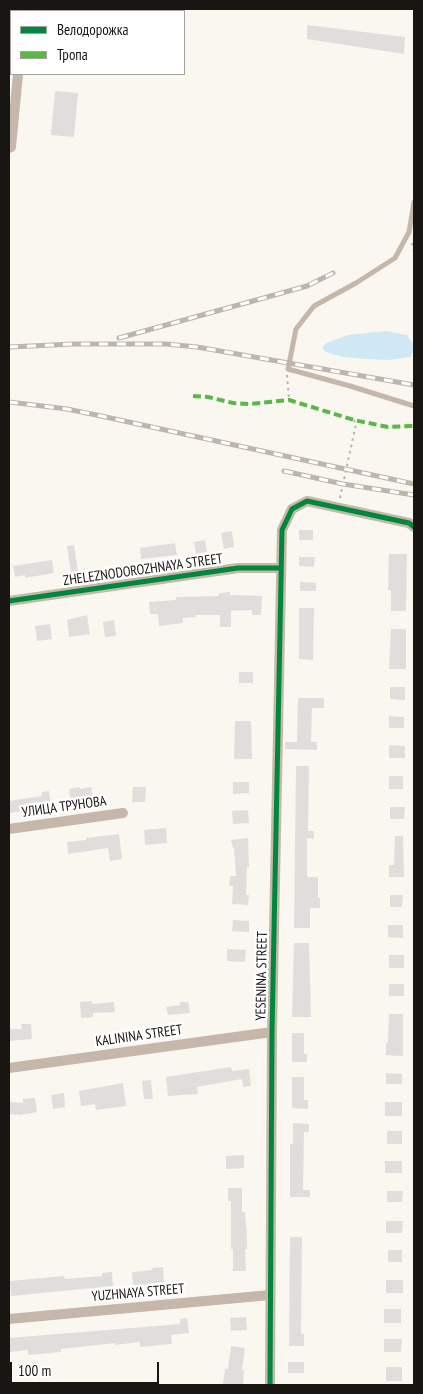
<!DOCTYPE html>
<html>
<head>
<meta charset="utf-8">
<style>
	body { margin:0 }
	#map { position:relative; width:423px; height:1394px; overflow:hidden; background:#f9f7f0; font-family:"PT Sans Narrow",sans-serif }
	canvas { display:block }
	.frame { position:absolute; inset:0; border:10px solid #181612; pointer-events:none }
	.legend { position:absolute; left:10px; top:10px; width:175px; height:65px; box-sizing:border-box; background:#fff; border:1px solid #a3a2a0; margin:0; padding:6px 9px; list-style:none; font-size:15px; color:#181612 }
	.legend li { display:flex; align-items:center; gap:10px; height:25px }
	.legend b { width:25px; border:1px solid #a3a2a0 }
	.scale { position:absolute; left:10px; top:1362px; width:149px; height:22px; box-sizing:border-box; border:2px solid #181612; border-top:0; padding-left:6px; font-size:15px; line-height:18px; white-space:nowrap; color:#181612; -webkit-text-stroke:4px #fff; paint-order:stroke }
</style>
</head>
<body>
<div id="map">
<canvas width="423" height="1394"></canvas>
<div class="frame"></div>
<ul class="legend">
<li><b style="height:6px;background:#00873e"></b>Велодорожка</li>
<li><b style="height:6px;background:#58b947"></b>Тропа</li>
</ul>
<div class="scale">100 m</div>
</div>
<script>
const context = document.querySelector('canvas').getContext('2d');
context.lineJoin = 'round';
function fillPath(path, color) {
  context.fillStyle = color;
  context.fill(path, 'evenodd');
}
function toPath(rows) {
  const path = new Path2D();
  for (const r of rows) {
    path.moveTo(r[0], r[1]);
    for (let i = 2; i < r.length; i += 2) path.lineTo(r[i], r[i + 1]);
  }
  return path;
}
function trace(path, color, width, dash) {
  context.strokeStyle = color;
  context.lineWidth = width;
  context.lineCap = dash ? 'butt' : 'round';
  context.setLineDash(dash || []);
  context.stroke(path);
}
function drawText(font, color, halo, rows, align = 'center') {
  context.font = font + ' "PT Sans Narrow",sans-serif';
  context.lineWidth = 5;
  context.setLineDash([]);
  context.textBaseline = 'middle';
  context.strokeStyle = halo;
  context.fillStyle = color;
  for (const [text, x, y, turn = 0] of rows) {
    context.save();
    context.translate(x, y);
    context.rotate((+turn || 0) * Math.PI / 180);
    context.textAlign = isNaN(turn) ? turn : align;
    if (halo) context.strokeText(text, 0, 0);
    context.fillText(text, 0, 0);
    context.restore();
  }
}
fillPath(toPath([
	[386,331,407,335,414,345,411,357,388,360,367,359,343,357,326,352,322,347,326,343,348,335]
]), '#d0e8f4');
fillPath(toPath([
	[307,25,405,37,404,54,307,39],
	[55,91,78,93,74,137,51,135],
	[299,530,313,530,313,540,299,540],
	[232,531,234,547,224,549,221,533],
	[205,540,207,552,196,554,194,542],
	[175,543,177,555,141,559,140,548],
	[74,545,78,572,71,573,67,546],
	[389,554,407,554,406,611,391,611,391,590,388,590],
	[299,557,315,557,314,567,299,566],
	[52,560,54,573,25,578,25,575,15,577,13,566],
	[300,582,316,583,316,591,300,591],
	[230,592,230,595,262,596,261,615,252,615,252,610,231,611,231,627,220,627,220,615,195,615,196,617,183,618,183,623,159,626,158,614,150,614,149,602,176,600,176,597,219,596,219,593],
	[299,608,314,608,313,660,299,659],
	[87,615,90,634,69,637,67,620],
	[114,620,116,636,105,637,103,622],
	[50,624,52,639,37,641,35,626],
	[391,629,406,629,406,669,389,669],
	[239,672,253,672,253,683,239,683],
	[390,687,405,687,405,700,390,699],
	[298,698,324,698,324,708,312,708,311,742,317,742,317,750,285,749,285,742,297,742],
	[389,716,404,717,404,728,389,728],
	[235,721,251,721,252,759,234,759],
	[389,745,405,746,405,758,389,758],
	[296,766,309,766,308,831,314,831,314,839,307,838,307,877,318,877,318,898,320,898,320,908,310,908,310,928,294,928],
	[389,776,403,776,403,789,389,789],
	[233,782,249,782,249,793,233,794],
	[80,787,80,789,91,787,93,799,71,802,69,789],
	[133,787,146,787,145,802,132,802],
	[49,791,51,806,37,807,38,809,9,813,9,801,42,796,42,792],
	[390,807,405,807,404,819,390,819],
	[248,810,249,823,233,824,232,811],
	[166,828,167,843,145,845,144,830],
	[119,834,122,859,110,861,108,848,68,854,67,842,86,840,86,838],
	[395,836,403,836,404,877,389,877,389,865,394,865],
	[248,838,249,867,247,867,246,895,249,895,248,905,232,904,233,886,229,886,230,876,236,876,234,848,233,848,231,840],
	[390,895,403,895,402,907,390,907],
	[233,920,249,921,249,932,232,931],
	[388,925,403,925,403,938,388,937],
	[294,943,309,943,311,1017,292,1017],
	[227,949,246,950,245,962,227,961],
	[389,955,404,955,404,968,389,968],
	[389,984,404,984,404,996,389,996],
	[92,1001,92,1004,114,1002,115,1012,93,1013,93,1017,81,1018,80,1002],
	[180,1002,188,1002,190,1013,168,1015,166,1007,180,1005],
	[389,1014,403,1014,403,1056,386,1055,386,1043,388,1043],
	[21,1024,31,1024,32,1039,9,1041,9,1029,22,1029],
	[292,1033,304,1033,304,1054,307,1054,307,1062,292,1062],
	[231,1067,232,1071,249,1069,251,1086,243,1087,242,1079,197,1087,198,1094,168,1096,166,1077],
	[386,1073,402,1074,402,1084,386,1084],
	[292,1077,304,1077,304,1100,308,1100,308,1109,292,1108],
	[151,1080,153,1099,144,1099,142,1081],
	[123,1083,126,1106,96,1110,95,1104,81,1106,79,1091],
	[64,1093,65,1107,53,1109,51,1095],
	[35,1098,37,1112,20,1115,9,1114,9,1102,23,1103,23,1099],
	[385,1102,402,1102,402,1116,385,1116],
	[293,1123,309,1124,309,1132,304,1132,303,1190,310,1190,310,1197,290,1197,290,1144,293,1144],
	[387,1131,402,1131,402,1144,387,1144],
	[244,1155,244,1168,226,1169,226,1156],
	[385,1161,402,1161,402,1173,385,1173],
	[228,1188,242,1188,242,1212,245,1212,247,1237,247,1249,245,1249,246,1271,233,1271,233,1249,231,1249,231,1201,228,1201],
	[387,1191,403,1191,402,1202,387,1202],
	[386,1221,403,1221,402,1233,386,1233],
	[290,1237,302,1237,301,1334,304,1334,304,1346,289,1346],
	[388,1250,402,1250,402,1262,388,1262],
	[163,1267,164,1282,133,1286,132,1272,153,1270,152,1268],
	[112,1272,113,1286,11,1296,10,1281,64,1276,65,1279,102,1276,102,1273],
	[386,1280,403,1280,403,1293,386,1293],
	[384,1309,401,1309,401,1323,384,1323],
	[246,1317,247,1330,231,1331,230,1318],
	[187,1318,189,1333,171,1335,172,1344,140,1347,140,1342,115,1345,115,1343,61,1349,61,1352,28,1355,28,1350,9,1352,9,1338,180,1324,180,1319],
	[384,1339,402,1339,401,1352,384,1352],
	[231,1346,245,1348,242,1370,244,1370,243,1385,223,1385,225,1369,228,1369],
	[288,1362,304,1362,304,1373,288,1373],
	[386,1367,402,1367,402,1381,386,1381]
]), '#e0dedd');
trace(toPath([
	[412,243,414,252],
	[287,375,289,400],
	[340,498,356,424,354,420]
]), '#bcb2a9', 2, [2.5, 4]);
trace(toPath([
	[414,202,409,232,395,258,356,283,314,306,296,329,288,369,350,386,414,406]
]), '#c5b7aa', 5);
trace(toPath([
	[24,11,24,9],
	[9,148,11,147,18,74],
	[9,601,238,568,281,568],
	[9,829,123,813],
	[9,1068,272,1032],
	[9,1319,270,1295],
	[270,1385,272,1032,282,530,292,509,307,501,409,523,414,527]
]), '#c5b7aa', 10);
const rail = toPath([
	[119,338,307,286,333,273],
	[9,347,74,344,166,344,197,347,414,385],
	[9,402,67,409,101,416,414,484],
	[284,471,343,484,414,495]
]);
trace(rail, '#bdb6ad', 5);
trace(rail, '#fff', 3, [9]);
trace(toPath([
	[193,396,208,397,233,403,250,404,289,400,354,420,388,427,414,426]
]), '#58b947', 4, [8, 4]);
trace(toPath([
	[9,601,238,568,281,568],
	[270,1385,272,1032,282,530,292,509,307,501,409,523,414,527]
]), '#00873e', 5);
drawText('14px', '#181612', '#fff', [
	["ZHELEZNODOROZHNAYA STREET",143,570,-8],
	["УЛИЦА ТРУНОВА",64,807,-8],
	["YESENINA STREET",262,976,-89],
	["KALININA STREET",139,1036,-8],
	["YUZHNAYA STREET",138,1293,-5]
]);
</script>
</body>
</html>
